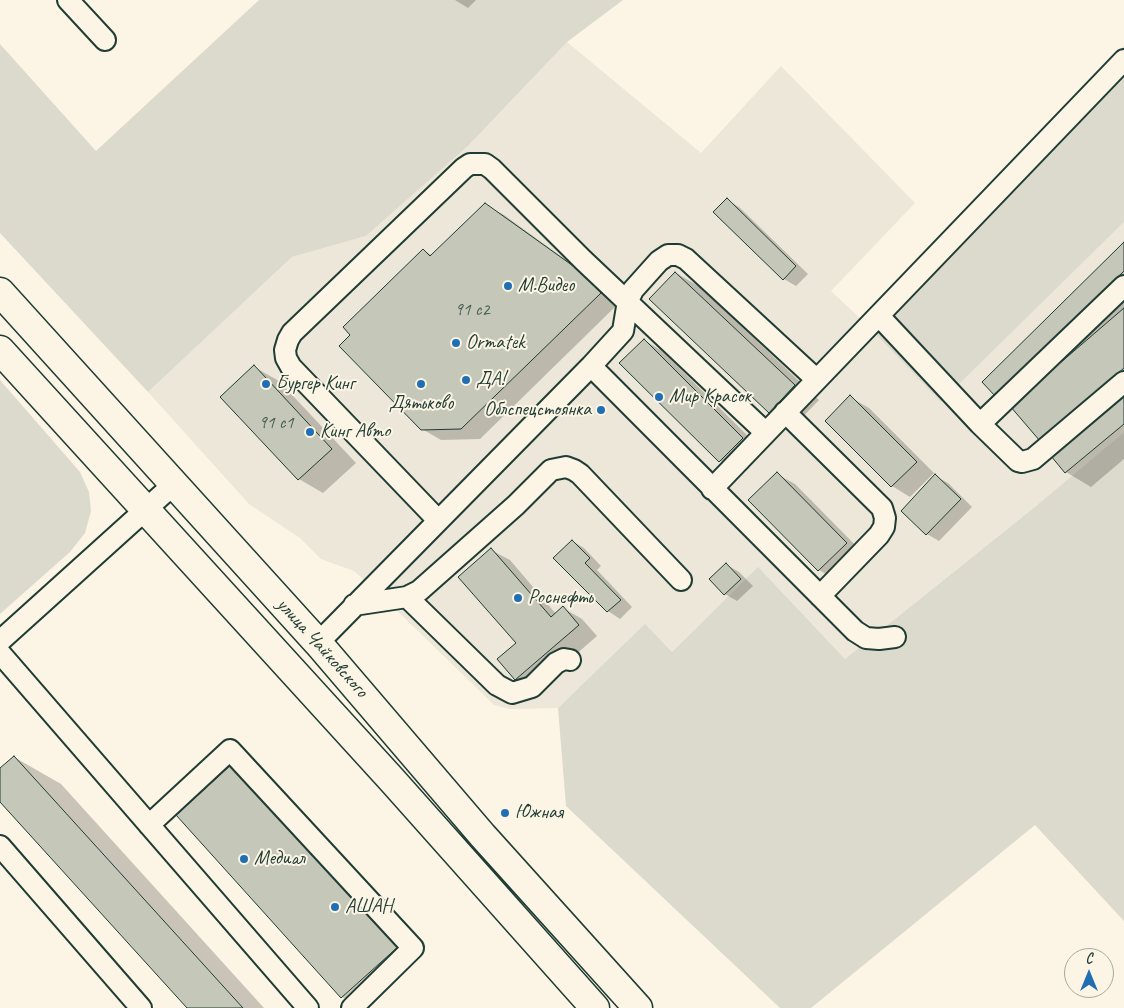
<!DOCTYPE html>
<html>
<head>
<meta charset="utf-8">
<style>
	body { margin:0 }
	#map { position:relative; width:1124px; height:1008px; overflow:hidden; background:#fcf5e5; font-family:Caveat,sans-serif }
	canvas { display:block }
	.north { position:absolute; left:1064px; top:948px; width:50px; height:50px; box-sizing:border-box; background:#fcf5e5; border:1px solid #a4ab9e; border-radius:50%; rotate:0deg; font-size:14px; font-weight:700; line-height:20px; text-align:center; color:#1f3d34 }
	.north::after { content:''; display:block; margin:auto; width:18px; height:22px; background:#1f6fb2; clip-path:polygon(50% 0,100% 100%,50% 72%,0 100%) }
</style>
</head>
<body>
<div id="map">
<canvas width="1124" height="1008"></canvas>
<div class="north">С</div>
</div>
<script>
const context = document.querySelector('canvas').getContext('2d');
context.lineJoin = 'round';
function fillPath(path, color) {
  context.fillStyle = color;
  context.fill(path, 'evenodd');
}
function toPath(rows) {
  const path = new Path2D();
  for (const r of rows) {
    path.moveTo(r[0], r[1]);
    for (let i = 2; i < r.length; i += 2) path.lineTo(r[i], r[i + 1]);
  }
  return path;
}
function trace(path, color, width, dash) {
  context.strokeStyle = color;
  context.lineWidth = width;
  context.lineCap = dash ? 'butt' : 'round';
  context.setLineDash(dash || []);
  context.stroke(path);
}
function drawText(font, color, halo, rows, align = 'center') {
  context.font = font + ' Caveat,sans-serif';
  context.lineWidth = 4;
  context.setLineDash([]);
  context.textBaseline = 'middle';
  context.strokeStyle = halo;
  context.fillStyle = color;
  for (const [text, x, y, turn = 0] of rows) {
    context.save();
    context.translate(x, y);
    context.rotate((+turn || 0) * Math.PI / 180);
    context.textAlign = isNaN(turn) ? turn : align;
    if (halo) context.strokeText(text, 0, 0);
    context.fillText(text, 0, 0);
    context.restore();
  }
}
fillPath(toPath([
	[567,42,701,153,781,66,915,203,831,291,864,322,941,402,1124,222,1124,432,1036,506,845,659,758,568,672,652,645,625,558,708,509,709,494,705,379,593,354,571,321,559,300,538,249,504,148,392,292,257,366,236,468,146]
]), '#ece7d8');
fillPath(toPath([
	[259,0,623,0,567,42,468,146,366,236,292,257,148,392,0,233,0,44,96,151],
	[1124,46,1124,222,941,402,864,322],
	[0,380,80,472,89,492,91,511,85,533,70,552,0,614],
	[1124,432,1124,921,1035,825,811,1008,780,1008,566,806,558,708,645,624,672,652,758,567,845,659,1036,506]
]), '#dcdacc');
fillPath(toPath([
	[455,0,476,0,468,8],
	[727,200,739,207,808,274,796,286,784,279],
	[485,205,504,215,595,281,618,304,480,439,441,440,422,429,423,250,433,256],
	[1124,243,1124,459,1091,487,1066,472,1011,406],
	[676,273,700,287,819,400,794,426,770,412],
	[644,340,662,351,761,449,738,472,720,461],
	[254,367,279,381,356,463,323,493,299,479],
	[850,397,869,408,934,473,910,497,892,486],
	[777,474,795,484,864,554,838,581,819,570],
	[935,476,948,483,972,507,939,541,927,534],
	[572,541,584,548,601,566,597,570,632,607,620,619,608,611,555,558],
	[491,550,510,560,556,614,563,608,582,619,597,636,535,690,516,679,518,643],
	[727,565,739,572,753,586,737,601,725,594],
	[14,757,61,784,264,1008,188,1008,0,800,0,770],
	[252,775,417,957,361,1007,342,997]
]), '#0003');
const building = toPath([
	[727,198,796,266,783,280,713,212,727,198],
	[485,203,576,268,601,293,461,429,421,430,339,346,350,335,343,327,423,249,430,256,485,203],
	[1124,242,1124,271,996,397,982,382,1124,242],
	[675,272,795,385,769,413,649,299,675,272],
	[1124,308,1124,368,1040,441,1010,406,1124,308],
	[644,339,743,438,719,462,619,363,644,339],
	[254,365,332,449,298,480,220,397,254,365],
	[850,395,917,462,891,487,825,421,850,395],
	[1124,395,1124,424,1065,473,1051,456,1124,395],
	[777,472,847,543,818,571,748,500,777,472],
	[935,474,961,499,926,535,901,511,935,474],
	[572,540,590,558,585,563,621,600,607,612,553,558,572,540],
	[491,548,551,617,563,606,579,625,515,680,497,659,516,643,458,577,491,548],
	[726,563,741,579,724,595,709,579,726,563],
	[14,756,243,1008,187,1008,0,802,0,768,14,756],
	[233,763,399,946,341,998,176,815,233,763]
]);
fillPath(building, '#c5c7b9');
trace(building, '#1f3d34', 1);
const minor = toPath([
	[68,0,105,40],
	[879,316,980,424,1018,461,1022,462,1033,459,1124,382],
	[591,366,855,631,866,638,879,639,895,637],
	[785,412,882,508,885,518,884,527,879,535,820,596],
	[980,424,1124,286],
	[712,489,1124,60],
	[434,516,291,367,286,358,285,350,288,340,292,333,464,168,470,164,485,164,492,169,583,260,765,432],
	[407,597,497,685,512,693,532,687,556,663,564,659,570,660],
	[354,605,407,597,419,591,516,505,551,470,566,467,574,470,580,474,681,580],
	[0,641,174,484],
	[318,643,591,366,623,331,628,301,633,290,659,261,668,255,678,255,686,259,816,379],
	[0,653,308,1008],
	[149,825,230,750,413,948,352,1008],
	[0,846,141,1008]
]);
const highway = toPath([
	[0,292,318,643,483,836,638,1008],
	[0,350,392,780,595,1008]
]);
trace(minor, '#1f3d34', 24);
trace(highway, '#1f3d34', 31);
trace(minor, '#fcf5e5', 20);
trace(highway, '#fcf5e5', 28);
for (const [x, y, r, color] of [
	[508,286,5,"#1f6fb2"],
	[456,343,5,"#1f6fb2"],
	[466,380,5,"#1f6fb2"],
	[266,384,5,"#1f6fb2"],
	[421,384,5,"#1f6fb2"],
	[659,397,5,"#1f6fb2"],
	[601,410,5,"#1f6fb2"],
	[310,432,5,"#1f6fb2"],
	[518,598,5,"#1f6fb2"],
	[505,813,5,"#1f6fb2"],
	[244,859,5,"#1f6fb2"],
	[335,907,5,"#1f6fb2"]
]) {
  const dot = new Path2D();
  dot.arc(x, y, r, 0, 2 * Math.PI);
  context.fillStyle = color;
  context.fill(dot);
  trace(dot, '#fcf5e5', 2);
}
drawText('18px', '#486055', null, [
	["91 с2",472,310],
	["91 с1",276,423]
]);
drawText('20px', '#1f3d34', '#fcf5e5', [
	["М.Видео",518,286],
	["Ormatek",466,343],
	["ДА!",476,380],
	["Бургер Кинг",276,384],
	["Мир Красок",669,397],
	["Дятьково",421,404,"center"],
	["Облспецстоянка",591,410,"right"],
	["Кинг Авто",320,432],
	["Роснефть",528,598],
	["Южная",515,813],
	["Медиал",254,859],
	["AШАН",345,907]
], 'left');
drawText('20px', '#1f3d34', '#fcf5e5', [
	["улица Чайковского",322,648,48]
]);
</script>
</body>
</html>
